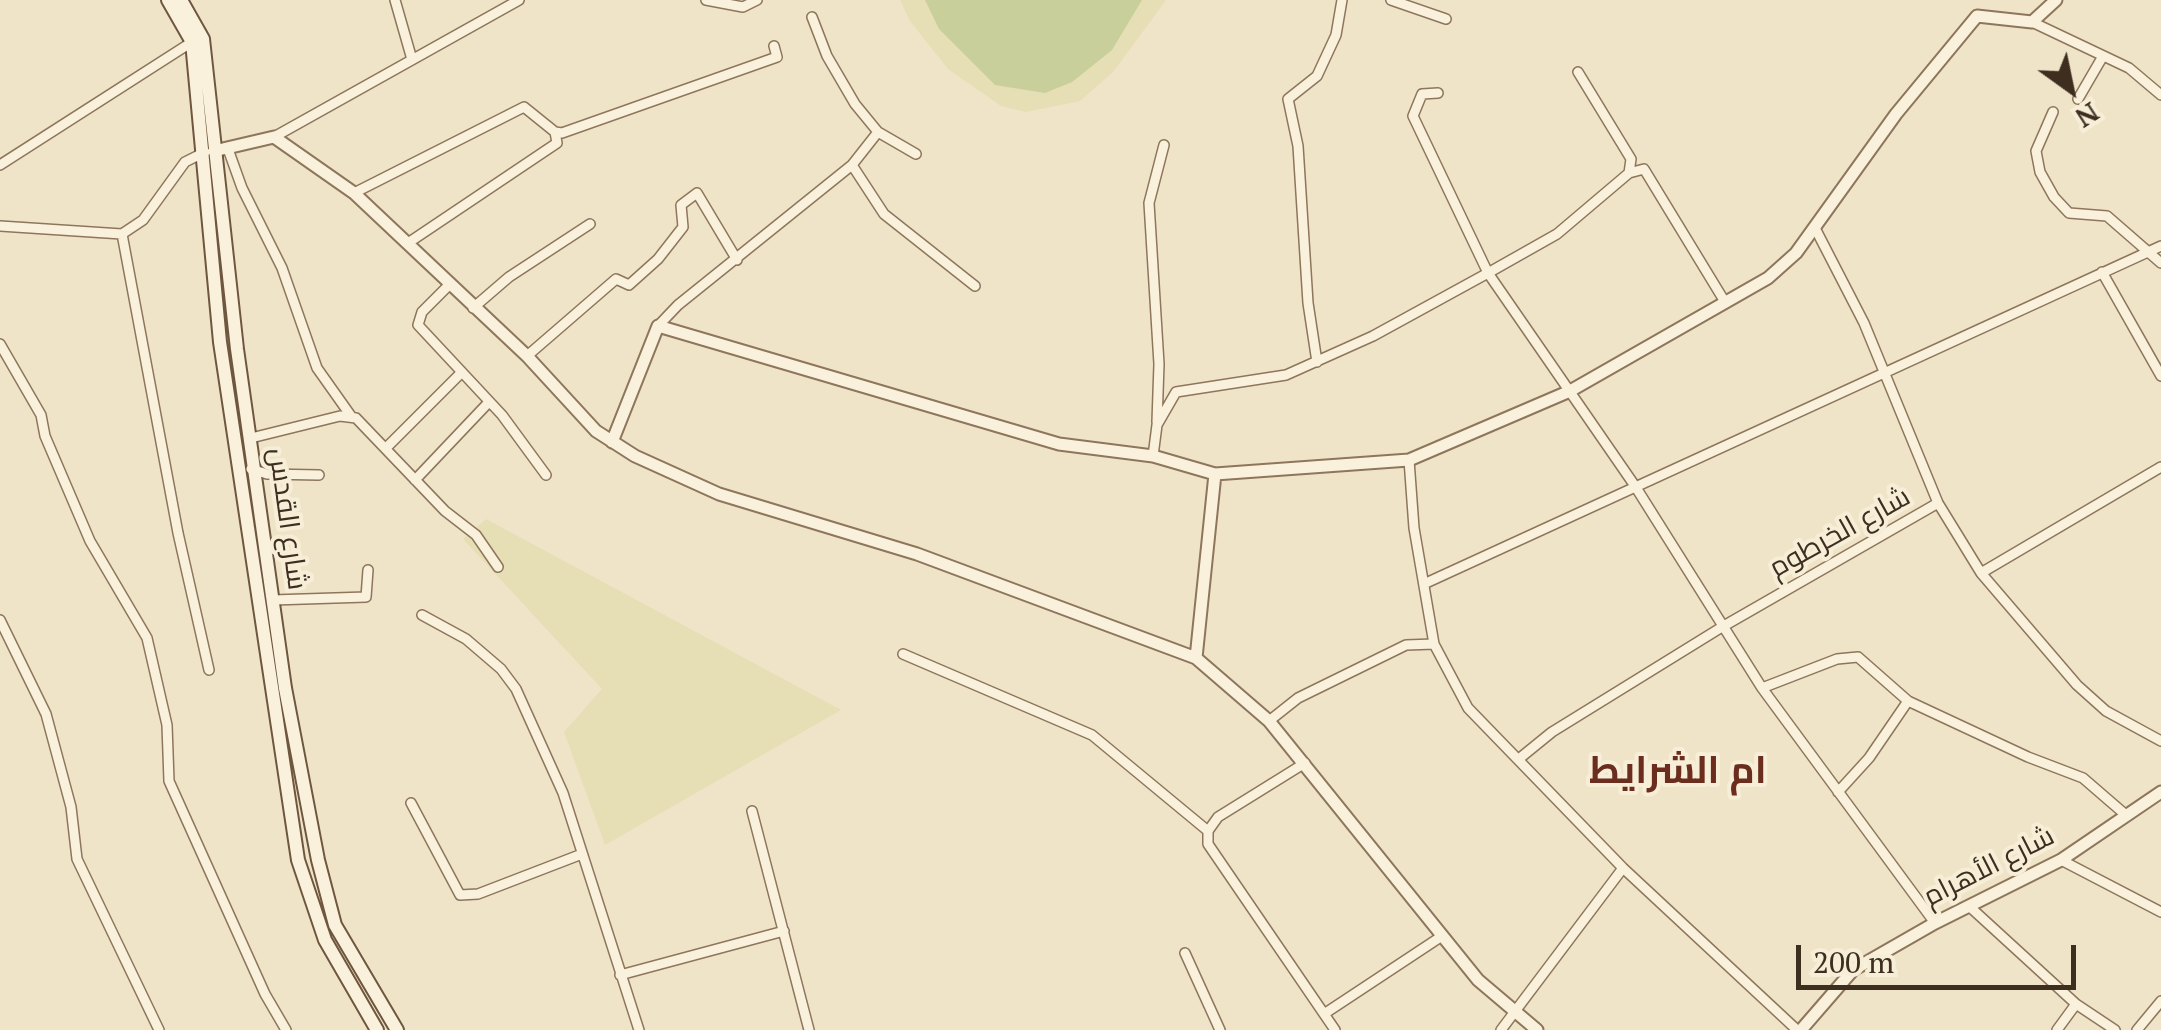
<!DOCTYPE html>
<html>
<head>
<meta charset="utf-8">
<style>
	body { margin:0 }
	#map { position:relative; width:2161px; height:1030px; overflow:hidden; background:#f0e4c8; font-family:"PT Serif",serif }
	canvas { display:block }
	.north { position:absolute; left:2021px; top:40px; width:100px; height:100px; -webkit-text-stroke:8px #f7eed8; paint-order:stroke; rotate:147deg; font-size:28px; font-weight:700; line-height:40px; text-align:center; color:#3d2e20 }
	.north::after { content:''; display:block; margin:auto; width:35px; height:45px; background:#3d2e20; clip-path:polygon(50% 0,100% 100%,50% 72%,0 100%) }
	.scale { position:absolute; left:1796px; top:945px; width:280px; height:45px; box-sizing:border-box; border:5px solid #3d2e20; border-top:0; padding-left:12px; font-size:30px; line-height:35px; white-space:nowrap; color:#3d2e20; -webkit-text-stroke:8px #f7eed8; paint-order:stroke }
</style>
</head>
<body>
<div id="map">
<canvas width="2161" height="1030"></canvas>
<div class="north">N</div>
<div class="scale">200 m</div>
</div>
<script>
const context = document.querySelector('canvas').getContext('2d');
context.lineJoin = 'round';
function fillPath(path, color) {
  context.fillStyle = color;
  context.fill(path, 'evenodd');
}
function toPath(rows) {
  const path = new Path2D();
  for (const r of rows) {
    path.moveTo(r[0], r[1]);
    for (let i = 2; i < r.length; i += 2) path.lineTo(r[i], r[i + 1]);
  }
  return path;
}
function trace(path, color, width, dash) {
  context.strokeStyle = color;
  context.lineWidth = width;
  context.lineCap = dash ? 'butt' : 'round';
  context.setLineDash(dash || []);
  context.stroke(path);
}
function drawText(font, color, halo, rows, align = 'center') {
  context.font = font + ' "PT Serif",Cairo,serif';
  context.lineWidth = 8;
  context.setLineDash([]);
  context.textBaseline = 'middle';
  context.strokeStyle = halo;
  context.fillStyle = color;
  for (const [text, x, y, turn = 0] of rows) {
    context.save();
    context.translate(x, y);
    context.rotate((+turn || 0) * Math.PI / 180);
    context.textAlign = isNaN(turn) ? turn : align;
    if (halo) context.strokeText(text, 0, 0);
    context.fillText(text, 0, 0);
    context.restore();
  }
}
fillPath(toPath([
	[900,0,1166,0,1114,71,1080,101,1026,112,1001,106,948,69,910,21],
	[486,519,841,710,605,845,564,732,602,689,463,539]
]), '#e6deb5');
fillPath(toPath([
	[925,0,1142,0,1112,50,1072,82,1045,93,995,85,939,29]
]), '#c9cf9b');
const minor = toPath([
	[395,0,411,56],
	[706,0,743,7,757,0],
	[1391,0,1446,19],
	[812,17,827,56,855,104,878,132,916,154],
	[2032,22,2129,68,2161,95],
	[1438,93,1422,94,1413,116,1488,273,1557,234,1629,173,1631,159,1578,72],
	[2078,99,2103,56],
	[2053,112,2036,151,2040,172,2054,197,2069,213,2107,216,2161,263],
	[274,137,519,0],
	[228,149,242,188,282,268,317,368,351,416],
	[0,165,192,42],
	[852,165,878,132],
	[1629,173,1644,169,1725,302],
	[354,193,524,107,555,132,562,133,777,57,774,46],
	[0,226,122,234,143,220,185,162,205,152],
	[1815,228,1864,323,1938,503,1981,573,2077,685,2106,711,2161,741],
	[122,234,178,533,209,670],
	[408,243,557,143,555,132],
	[2102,272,2161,376],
	[449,285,422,312,418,325,502,415,546,475],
	[473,308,509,277,590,224],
	[658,326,678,305,852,165,884,214,975,286],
	[0,344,41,415,45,436,90,541,147,638,167,725,169,781,265,994,286,1030],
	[527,356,616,279,629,285,658,259,683,227,681,205,697,193,737,260],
	[1317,362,1308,303,1298,146,1288,99,1317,76,1336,35,1342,0],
	[1157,422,1159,364,1149,203,1164,145],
	[251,438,340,416,356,418,445,511,476,535,498,567],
	[386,448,461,373],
	[1153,456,1157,425,1176,392,1286,375,1373,336,1488,273,1635,486,1762,688,1935,923],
	[1409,460,1414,528,1434,644,1468,708,1623,868,1797,1030],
	[251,469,267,474,319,475],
	[415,480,489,402],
	[1981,573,2161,467],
	[1426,583,2161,246],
	[273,600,366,597,368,570],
	[422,615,466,639,501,669,516,689,563,793,639,1030],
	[0,620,46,714,71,807,77,859,159,1030],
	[903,654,1092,735,1208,831],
	[1762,688,1837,659,1858,657,1908,701,2028,757,2083,778,2127,816],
	[1269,721,1298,698,1406,645,1434,644],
	[1520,758,1552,732,1722,627,1938,503],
	[1305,763,1218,817,1208,831,1208,844,1335,1030],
	[1838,792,1869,758,1908,701],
	[411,803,460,895,478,894,582,854],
	[752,811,809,1030],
	[2061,860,2161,912],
	[1970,907,2076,1004],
	[1185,953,1220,1030],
	[620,975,784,931],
	[1324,1014,1442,936],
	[1501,1030,1623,868],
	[2057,1030,2076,1004,2115,1030],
	[2137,1030,2161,1001]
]);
const tertiary = toPath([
	[214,151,274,137,354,193,527,356,596,431,635,456,719,494,917,554,1196,658,1269,721,1478,980,1537,1030],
	[612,442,658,326,1059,444,1153,456,1215,474],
	[1196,658,1215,474,1409,460,1570,391,1768,278,1796,253,1896,114,1977,16,2032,22,2056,0],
	[1801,1030,1853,970,1935,923,2061,860,2161,792]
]);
const secondary = toPath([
	[168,0,192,42,220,342,298,860,325,940,377,1030],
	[181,0,203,39,237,349,285,688,318,860,335,925,397,1030]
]);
trace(minor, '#8d765c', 12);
trace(tertiary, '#8d765c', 15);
trace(secondary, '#6f573f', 16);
trace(minor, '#faf1dc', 9);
trace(tertiary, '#faf1dc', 11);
trace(secondary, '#faf1dc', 12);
drawText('28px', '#3d2e20', '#f7eed8', [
	["شارع القدس",287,519,82],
	["شارع الخرطوم",1840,533,-29],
	["شارع الأهرام",1989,867,-27]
]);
drawText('bold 38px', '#6b2e1e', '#f7eed8', [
	["ام الشرايط",1678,772]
]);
</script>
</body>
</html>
